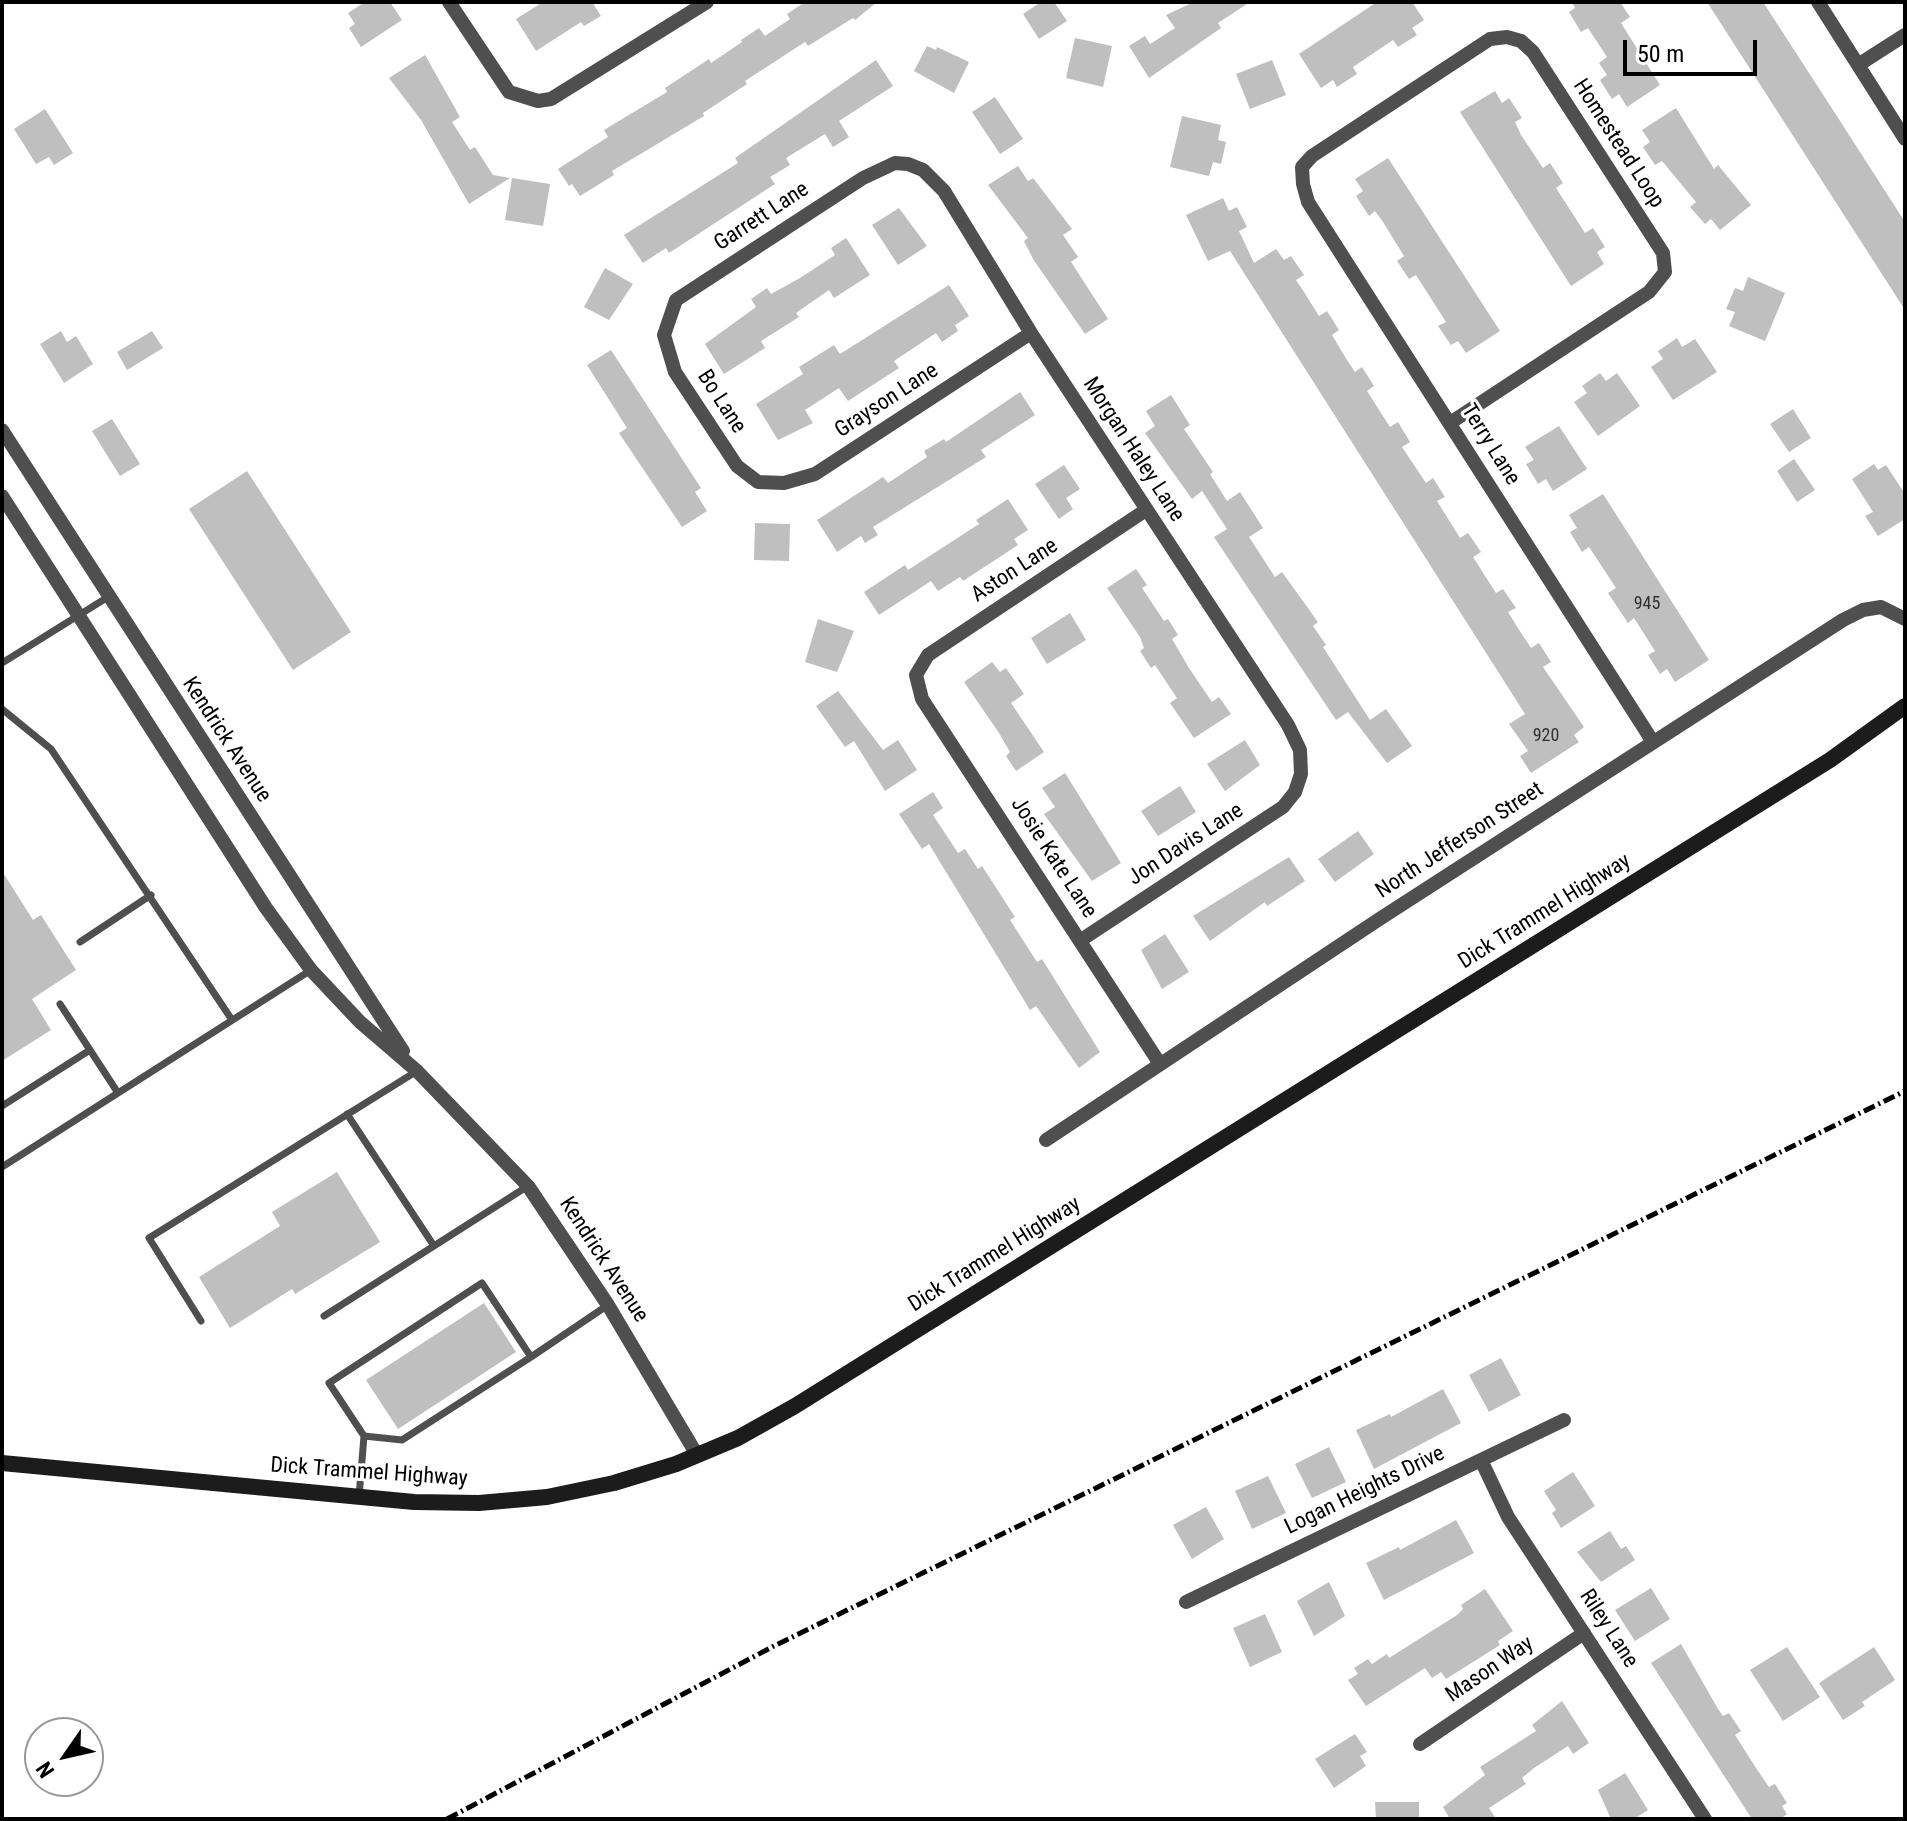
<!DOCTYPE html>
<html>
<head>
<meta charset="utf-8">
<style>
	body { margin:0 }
	#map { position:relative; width:1907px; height:1821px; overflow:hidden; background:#fff; font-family:"Roboto Condensed",sans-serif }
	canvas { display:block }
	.frame { position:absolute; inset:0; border:4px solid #000; pointer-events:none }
	.north { position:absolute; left:24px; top:1717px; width:80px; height:80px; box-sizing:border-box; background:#fff; border:2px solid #999; border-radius:50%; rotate:236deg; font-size:22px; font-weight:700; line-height:32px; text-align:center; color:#000 }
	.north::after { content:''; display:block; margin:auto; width:28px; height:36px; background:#000; clip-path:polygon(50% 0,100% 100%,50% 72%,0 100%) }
	.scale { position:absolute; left:1623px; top:40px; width:134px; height:36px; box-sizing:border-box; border:4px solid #000; border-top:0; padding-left:10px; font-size:24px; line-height:28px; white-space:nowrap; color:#000; -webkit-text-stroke:6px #fff; paint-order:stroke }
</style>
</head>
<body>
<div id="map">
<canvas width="1907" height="1821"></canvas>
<div class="frame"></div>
<div class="north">N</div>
<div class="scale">50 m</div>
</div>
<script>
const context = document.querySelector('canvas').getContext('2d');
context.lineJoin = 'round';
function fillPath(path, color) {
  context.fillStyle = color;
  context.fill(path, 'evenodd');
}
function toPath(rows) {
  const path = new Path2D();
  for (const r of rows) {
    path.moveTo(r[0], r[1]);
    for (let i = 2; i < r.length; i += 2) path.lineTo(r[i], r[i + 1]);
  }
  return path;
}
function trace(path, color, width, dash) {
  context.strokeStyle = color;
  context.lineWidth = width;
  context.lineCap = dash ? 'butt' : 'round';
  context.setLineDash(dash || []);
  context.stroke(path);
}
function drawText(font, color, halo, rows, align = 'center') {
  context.font = font + ' "Roboto Condensed",sans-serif';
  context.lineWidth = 6;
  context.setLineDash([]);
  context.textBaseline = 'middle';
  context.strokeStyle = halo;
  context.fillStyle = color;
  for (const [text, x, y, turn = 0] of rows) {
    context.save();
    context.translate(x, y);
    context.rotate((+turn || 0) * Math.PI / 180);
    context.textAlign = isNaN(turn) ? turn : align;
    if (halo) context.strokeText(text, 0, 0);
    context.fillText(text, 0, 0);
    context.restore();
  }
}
fillPath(toPath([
	[365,2,390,2,402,20,361,47,349,28,355,24,348,13],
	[543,2,592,2,601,16,584,26,581,22,536,51,516,19],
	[805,2,877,2,855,20,853,18,808,46,805,42,745,81,747,84,703,113,704,116,612,171,614,175,580,196,572,184,569,186,558,169,608,137,604,130,667,92,665,88,709,59,711,63,742,42,741,40,759,28,765,36,790,19,787,14],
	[1041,2,1054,2,1067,21,1039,39,1023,14],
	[1194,2,1250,2,1218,23,1221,28,1149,78,1129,46,1145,36,1150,44,1175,28,1166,15],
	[1377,2,1412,2,1424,20,1412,28,1417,35,1398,47,1393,40,1353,67,1357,74,1337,87,1333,80,1321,88,1299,54],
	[1572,2,1620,2,1630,17,1621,23,1660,85,1627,107,1619,94,1612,99,1600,80,1607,75,1599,63,1607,57,1588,28,1581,32,1569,12,1575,8],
	[1707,2,1763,2,1833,110,1905,222,1905,310],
	[1075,38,1112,46,1103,87,1066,78],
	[927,46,936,50,937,47,969,62,954,93,914,71],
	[425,55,460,117,452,122,470,150,475,147,493,175,510,178,469,204,421,120,389,78],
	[876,60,893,86,839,121,849,137,833,147,825,134,786,158,790,165,770,177,775,184,669,253,666,248,643,263,624,235,738,163,735,158],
	[1272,60,1286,95,1250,109,1236,74],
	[1495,91,1502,103,1509,98,1522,118,1515,122,1521,135,1543,168,1550,163,1563,183,1556,188,1585,233,1593,228,1605,247,1597,252,1604,264,1571,286,1460,112],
	[995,97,1023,139,1000,154,972,112],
	[1676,108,1714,169,1718,165,1751,205,1720,230,1711,219,1705,224,1690,207,1696,202,1662,161,1655,165,1643,147,1650,142,1642,130],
	[45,109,73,153,54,165,49,157,36,164,14,129],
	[1182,116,1221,125,1218,140,1226,142,1221,164,1213,162,1209,176,1170,167],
	[1388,158,1500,331,1466,353,1458,341,1451,345,1438,326,1446,322,1416,275,1409,279,1397,261,1404,256,1383,222,1375,211,1369,216,1356,196,1363,191,1355,179],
	[1018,166,1028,181,1033,178,1072,229,1063,235,1078,257,1071,262,1108,319,1085,334,1033,259,1024,241,1028,238,988,185],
	[512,178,550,184,543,226,505,220],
	[1223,198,1229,211,1237,207,1247,227,1239,231,1254,263,1276,249,1284,260,1291,256,1304,275,1296,280,1304,292,1319,316,1327,311,1339,330,1332,335,1347,360,1355,372,1362,367,1374,386,1367,391,1390,427,1398,422,1410,442,1402,447,1426,483,1433,478,1445,497,1437,501,1460,538,1468,533,1481,552,1473,557,1496,593,1503,589,1516,608,1508,612,1516,625,1531,648,1539,643,1551,662,1543,667,1584,727,1574,735,1579,742,1531,773,1520,756,1528,751,1509,724,1525,714,1230,251,1208,261,1186,215],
	[899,208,927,246,898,265,872,225],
	[846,238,870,275,834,298,829,290,796,313,799,317,761,341,765,348,724,374,705,344,756,307,751,299,767,288,771,294,800,278,835,255,831,248],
	[605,268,633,284,609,320,584,307],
	[1748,277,1785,293,1765,341,1729,326,1735,312,1726,309,1735,288,1743,291],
	[949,285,969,316,955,325,958,331,942,342,936,333,894,361,899,368,848,401,839,388,805,410,813,423,778,440,756,404,803,374,799,367,834,345,840,354],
	[61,331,67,342,76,336,93,364,64,383,40,344],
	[152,331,163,348,127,370,117,352],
	[1677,338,1682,347,1695,339,1717,372,1673,400,1651,367,1663,359,1658,351],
	[611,350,701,488,695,492,707,511,682,527,619,433,627,428,587,365],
	[1600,373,1606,381,1617,373,1640,406,1598,436,1574,402,1587,393,1582,386],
	[1020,392,1035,415,981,450,986,457,873,527,878,535,865,543,861,536,837,552,817,520,883,477,888,483,927,457,924,451,944,439,946,442],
	[1171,395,1190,425,1184,429,1213,472,1210,474,1227,501,1240,492,1263,528,1249,537,1275,577,1282,572,1318,622,1313,626,1326,645,1323,647,1370,720,1386,709,1412,746,1387,763,1348,712,1336,720,1214,537,1227,529,1202,491,1192,499,1145,433,1155,426,1146,411],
	[1793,409,1811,438,1789,452,1770,424],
	[112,419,140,464,120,476,92,431],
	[1559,426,1587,469,1553,491,1546,479,1538,484,1526,464,1534,460,1525,447],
	[1794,459,1815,490,1797,502,1777,471],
	[1874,464,1878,470,1886,465,1905,494,1905,519,1878,536,1865,516,1873,512,1852,479],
	[1064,465,1080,489,1066,498,1073,509,1059,519,1035,484],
	[247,471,351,632,293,670,189,509],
	[1603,494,1709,660,1675,682,1667,669,1660,674,1648,655,1655,651,1634,618,1628,623,1608,593,1616,588,1589,547,1582,552,1570,532,1577,528,1569,515],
	[1008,499,1028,530,1014,539,1018,545,963,581,960,577,938,591,931,581,879,615,864,592,905,565,908,570,979,524,976,520],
	[755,523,790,524,789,561,754,560],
	[1136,569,1147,585,1142,588,1164,621,1168,619,1178,635,1172,639,1189,668,1212,702,1219,697,1231,714,1194,738,1170,703,1177,698,1155,665,1151,668,1140,651,1144,648,1140,637,1107,588],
	[1070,613,1086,640,1047,664,1031,638],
	[818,619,854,631,837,672,805,662],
	[992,662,1000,672,1006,668,1024,694,1011,703,1044,752,1016,771,1006,756,1010,752,999,733,964,682],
	[838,691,883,750,898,740,917,770,885,791,854,741,845,747,816,706],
	[1245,740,1260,765,1225,791,1207,764],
	[1065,773,1121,863,1092,881,1044,814,1055,807,1042,788],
	[1180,786,1196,812,1158,836,1141,811],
	[933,792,943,808,933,815,958,853,965,849,978,869,982,866,1015,917,1010,920,1037,962,1042,959,1100,1052,1079,1068,1036,1006,1030,1010,929,844,922,849,899,814],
	[1358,831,1374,854,1335,882,1318,859],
	[1289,857,1305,881,1267,906,1265,902,1210,941,1193,916],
	[2,871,33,920,41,915,76,970,32,999,51,1030,2,1061],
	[1165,934,1189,972,1162,989,1141,950],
	[337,1172,380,1242,295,1294,292,1289,230,1328,199,1277,280,1226,272,1212],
	[484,1303,516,1352,398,1429,366,1380],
	[1501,1358,1521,1395,1489,1412,1469,1375],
	[1443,1389,1461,1423,1374,1469,1356,1430,1390,1414,1391,1417],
	[1329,1447,1346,1482,1312,1498,1295,1464],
	[1573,1472,1595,1506,1561,1528,1552,1513,1556,1510,1544,1491],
	[1268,1476,1286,1513,1252,1529,1235,1491],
	[1206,1507,1224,1539,1192,1559,1173,1525],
	[1456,1520,1474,1553,1384,1600,1366,1563,1399,1547,1400,1550],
	[1610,1531,1621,1549,1626,1546,1635,1560,1601,1582,1577,1552],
	[1329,1582,1345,1616,1314,1636,1297,1601],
	[1651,1588,1670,1619,1635,1641,1615,1610],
	[1485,1589,1513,1631,1498,1641,1500,1645,1446,1679,1441,1672,1432,1678,1425,1668,1366,1706,1348,1680,1358,1674,1354,1668,1368,1659,1372,1664,1387,1654,1389,1658,1457,1615,1463,1609,1461,1605],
	[1265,1614,1282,1652,1250,1667,1233,1628],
	[1681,1644,1718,1709,1723,1716,1729,1713,1741,1731,1735,1735,1758,1771,1769,1787,1775,1784,1787,1803,1782,1806,1787,1814,1780,1819,1752,1819,1651,1663],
	[1787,1647,1820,1697,1783,1721,1750,1670],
	[1874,1647,1895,1680,1862,1702,1865,1706,1843,1720,1819,1683],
	[1562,1701,1589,1743,1573,1754,1568,1746,1534,1768,1522,1778,1526,1784,1489,1808,1496,1819,1450,1819,1443,1807,1485,1775,1480,1767,1536,1731,1532,1725],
	[1355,1734,1367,1752,1360,1756,1366,1766,1334,1788,1315,1759],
	[1625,1773,1648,1810,1634,1819,1611,1819,1598,1790],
	[1375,1802,1419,1802,1419,1819,1376,1819]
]), '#bfbfbf');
trace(toPath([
	[2,663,108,597],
	[2,709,51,749,232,1020],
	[80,942,151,895],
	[60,1004,90,1050],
	[118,1093,311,970],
	[2,1106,90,1050,118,1093,2,1167],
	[347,1114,434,1246],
	[324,1316,528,1186],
	[201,1321,149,1238,417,1071],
	[364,1436,402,1440,531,1357],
	[359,1497,364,1436,329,1383,482,1283,531,1357,608,1305]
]), '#4f4f4f', 7);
trace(toPath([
	[449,2,509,92,538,101,551,99,707,2],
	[1818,2,1905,139],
	[1858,65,1905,35],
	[1031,333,815,474,784,483,758,482,737,466,675,372,664,335,676,300,863,178,895,163,908,164,923,170,944,191,1031,333,1288,725,1300,750,1301,774,1295,792,1283,807,1081,940],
	[1450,423,1649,292,1665,272,1663,253,1533,52,1521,41,1507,37,1490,39,1312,156,1302,167,1303,184,1308,202,1653,742],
	[2,430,403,1051],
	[2,496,266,908,311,970,360,1022,417,1071,528,1186,608,1305,697,1455],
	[1146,510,928,655,916,675,922,699,1160,1064],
	[1046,1140,1381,918,1843,620,1863,610,1881,607,1905,619],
	[1481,1460,1508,1517,1705,1819],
	[1186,1602,1564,1420],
	[1420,1744,1584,1633]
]), '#4f4f4f', 14);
trace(toPath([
	[2,1463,414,1502,479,1503,547,1497,614,1483,676,1464,738,1438,795,1406,1830,760,1905,706]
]), '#1c1c1c', 16);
trace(toPath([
	[447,1819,774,1646,1905,1091]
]), '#000', 5, [12, 4, 2, 4]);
drawText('18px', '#303030', null, [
	["945",1647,604],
	["920",1546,736]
]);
drawText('22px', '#000', '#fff', [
	["Homestead Loop",1618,144,57],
	["Garrett Lane",762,217,-33],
	["Grayson Lane",887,401,-33],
	["Bo Lane",721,402,57],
	["Terry Lane",1490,445,58],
	["Morgan Haley Lane",1133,450,57],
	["Aston Lane",1015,571,-33],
	["Kendrick Avenue",226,740,57],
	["North Jefferson Street",1460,841,-33],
	["Jon Davis Lane",1186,845,-33],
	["Josie Kate Lane",1053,858,57],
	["Dick Trammel Highway",1545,912,-32],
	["Dick Trammel Highway",995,1255,-32],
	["Kendrick Avenue",603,1260,57],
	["Dick Trammel Highway",369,1473,4],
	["Logan Heights Drive",1365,1491,-26],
	["Riley Lane",1608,1629,57],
	["Mason Way",1490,1670,-34]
]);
</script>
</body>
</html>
